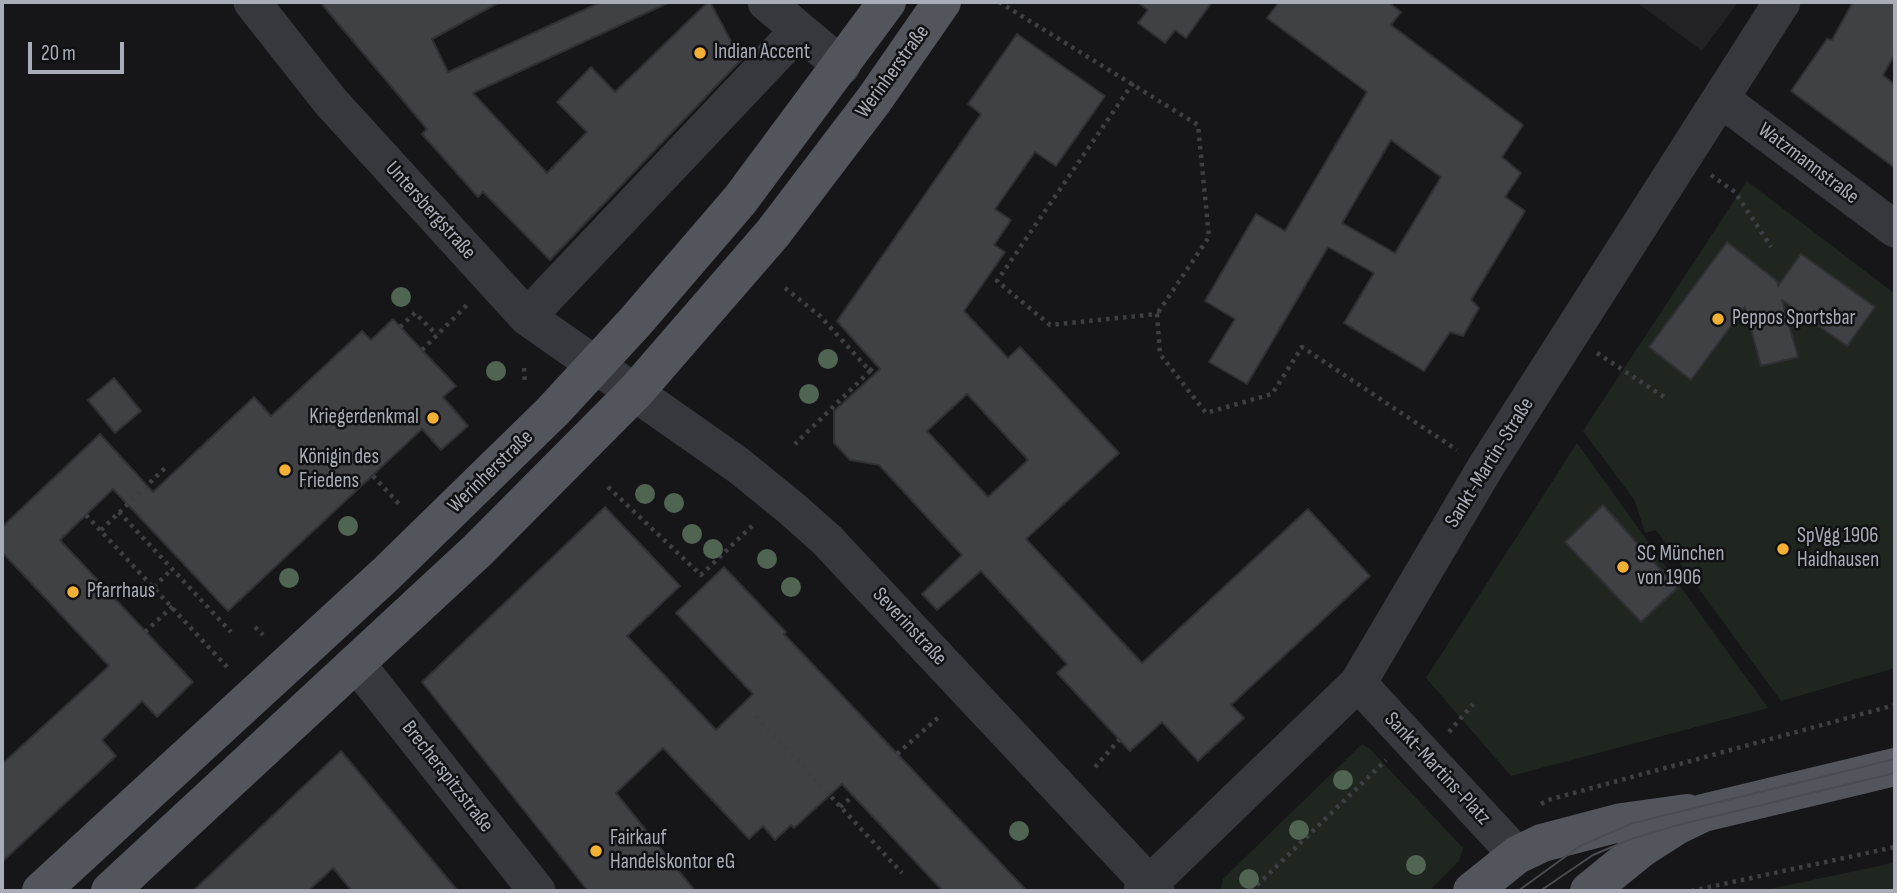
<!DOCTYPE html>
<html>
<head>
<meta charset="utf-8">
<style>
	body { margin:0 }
	#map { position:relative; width:1897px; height:893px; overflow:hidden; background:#161618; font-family:"Sofia Sans Condensed",sans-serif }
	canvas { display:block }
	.frame { position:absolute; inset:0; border:4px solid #a8adb8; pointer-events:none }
	.scale { position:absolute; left:28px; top:42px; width:96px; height:32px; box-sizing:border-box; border:4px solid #a8adb8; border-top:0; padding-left:9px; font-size:21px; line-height:24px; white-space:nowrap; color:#a8adb8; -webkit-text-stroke:5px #111113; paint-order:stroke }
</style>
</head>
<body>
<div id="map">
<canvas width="1897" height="893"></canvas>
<div class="frame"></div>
<div class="scale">20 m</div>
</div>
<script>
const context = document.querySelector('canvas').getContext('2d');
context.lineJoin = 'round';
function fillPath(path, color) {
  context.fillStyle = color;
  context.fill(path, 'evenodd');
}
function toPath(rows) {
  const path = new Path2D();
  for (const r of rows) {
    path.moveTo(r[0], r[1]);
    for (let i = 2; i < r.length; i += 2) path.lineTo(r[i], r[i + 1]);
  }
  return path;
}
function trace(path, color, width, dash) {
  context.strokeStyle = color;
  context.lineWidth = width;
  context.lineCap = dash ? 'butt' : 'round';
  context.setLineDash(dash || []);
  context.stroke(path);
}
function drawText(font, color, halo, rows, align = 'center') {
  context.font = font + ' "Sofia Sans Condensed",sans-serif';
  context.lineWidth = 5;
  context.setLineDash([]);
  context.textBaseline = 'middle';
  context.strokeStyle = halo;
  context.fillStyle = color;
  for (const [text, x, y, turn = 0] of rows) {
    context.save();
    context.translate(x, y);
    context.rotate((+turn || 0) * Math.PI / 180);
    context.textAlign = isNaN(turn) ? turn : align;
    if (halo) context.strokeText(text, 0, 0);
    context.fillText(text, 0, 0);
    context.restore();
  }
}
fillPath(toPath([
	[1636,2,1738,2,1702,51]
]), '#222225');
fillPath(toPath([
	[1747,181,1895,294,1895,668,1781,701,1656,530,1645,533,1635,501,1583,431],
	[1577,443,1768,708,1511,776,1426,678],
	[1362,744,1370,749,1463,848,1459,861,1429,891,1220,891,1223,879,1227,875],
	[1895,862,1895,891,1760,891,1879,866]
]), '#1e261f');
const building = toPath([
	[320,2,500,2,432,39,448,72,601,2,670,2,473,93,547,173,587,132,557,102,591,67,615,92,708,2,710,2,741,60,550,260,483,192,478,197,422,134,427,129,320,2],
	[1137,2,1212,2,1186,38,1175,30,1165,43,1138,23,1148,10,1137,2],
	[1279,2,1388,2,1401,12,1391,25,1523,125,1502,157,1521,173,1505,197,1525,211,1471,300,1479,308,1463,336,1450,332,1424,371,1344,323,1374,273,1328,247,1247,384,1209,362,1235,319,1205,301,1256,214,1285,231,1367,92,1267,18,1279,2],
	[1391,140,1441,177,1395,253,1342,223,1391,140],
	[1853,2,1895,2,1895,54,1883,75,1895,85,1895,168,1791,91,1827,39,1832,40,1853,2],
	[1017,34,1105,96,1056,166,1035,152,995,209,1011,220,994,245,1005,252,964,311,1008,358,1020,347,1119,453,1026,539,1142,663,1308,509,1370,576,1231,705,1244,718,1198,761,1162,722,1130,751,1057,673,1067,664,981,571,937,610,922,594,962,555,879,465,850,460,834,443,834,411,880,369,837,321,981,114,968,104,1017,34],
	[967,394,1028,460,988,497,927,431,967,394],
	[1727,242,1777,281,1778,286,1801,254,1875,307,1847,346,1782,300,1798,357,1761,366,1745,307,1691,380,1649,347,1727,242],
	[393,319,456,386,443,397,468,426,441,450,422,429,228,611,113,489,60,540,193,682,157,717,142,701,102,740,116,756,2,862,2,764,109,666,2,552,2,527,100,434,153,492,254,397,271,416,362,331,371,340,393,319],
	[114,378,141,411,115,433,88,400,114,378],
	[1603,505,1677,588,1641,622,1565,542,1603,505],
	[605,507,680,586,627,636,716,730,753,694,676,613,724,567,786,632,784,634,1027,891,943,891,842,784,794,828,791,825,775,840,763,826,749,839,663,748,616,793,695,891,588,891,422,682,605,507],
	[341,751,458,891,352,891,333,868,308,891,193,891,341,751]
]);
fillPath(building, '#404145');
trace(building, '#303034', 2);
trace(toPath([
	[999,2,1198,125,1209,237,1157,314],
	[1133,83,997,281,1050,325,1157,314,1160,354,1206,413,1272,394,1302,347,1457,450],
	[1711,175,1735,192,1771,247],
	[785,288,820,316,870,371,795,444],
	[400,327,415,313,437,335],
	[422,350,467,305],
	[1597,353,1664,397],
	[524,368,525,384],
	[870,371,875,364],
	[373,476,401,506],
	[608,487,701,575,755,523],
	[119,512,231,632],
	[86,515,228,668],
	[101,530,166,467],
	[154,587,172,569],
	[255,627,263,635],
	[145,632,173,606],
	[756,716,902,873],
	[1449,732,1473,704],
	[897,754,940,716],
	[1095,767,1119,740],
	[1541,804,1548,800,1895,705],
	[840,807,853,796],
	[1251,891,1386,760],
	[1691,891,1895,847]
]), '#3d3f44', 4.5, [3.5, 5]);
trace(toPath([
	[252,2,330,101,527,317,738,465,791,508,827,540,1156,891],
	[766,2,842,66],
	[1721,99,1895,229],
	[527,317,798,31],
	[356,663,537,891],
	[1358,683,1517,855],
	[1142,891,1358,683,1485,468,1782,2]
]), '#37383d', 37);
trace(toPath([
	[41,891,386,574,553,411,636,321,740,200,887,2],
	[110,891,478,550,636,391,773,233,874,100,942,2],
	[1472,891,1517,855,1542,843,1622,822,1687,813],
	[1589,891,1642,848,1678,825,1703,813,1895,767]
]), '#53555c', 38);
trace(toPath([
	[1518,891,1580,846,1633,823,1895,759],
	[1540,891,1593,855,1631,839,1678,825,1895,773]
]), '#4a4c52', 2);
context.fillStyle = '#506452';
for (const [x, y] of [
	[401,297],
	[828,359],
	[496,371],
	[809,394],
	[645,494],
	[674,503],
	[348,526],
	[692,534],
	[713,549],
	[767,559],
	[289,578],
	[791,587],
	[1343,780],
	[1299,830],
	[1019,831],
	[1416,865],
	[1249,879]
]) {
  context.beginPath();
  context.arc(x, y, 10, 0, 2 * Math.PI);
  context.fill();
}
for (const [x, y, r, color] of [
	[700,53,7,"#f2b134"],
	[1718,319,7,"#f2b134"],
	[433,418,7,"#f2b134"],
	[285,470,7,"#f2b134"],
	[1783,549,7,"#f2b134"],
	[1623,567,7,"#f2b134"],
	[73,592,7,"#f2b134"],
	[596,851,7,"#f2b134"]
]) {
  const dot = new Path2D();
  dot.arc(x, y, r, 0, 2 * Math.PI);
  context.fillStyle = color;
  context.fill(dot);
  trace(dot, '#111113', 2.5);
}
drawText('21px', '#a8adb8', '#111113', [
	["Indian Accent",714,53],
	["Peppos Sportsbar",1732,319],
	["Kriegerdenkmal",419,418,"right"],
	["Königin des",299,458],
	["Friedens",299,482],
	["SpVgg 1906",1797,537],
	["Haidhausen",1797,561],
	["SC München",1637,555],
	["von 1906",1637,579],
	["Pfarrhaus",87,592],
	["Fairkauf",610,839],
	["Handelskontor eG",610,863]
], 'left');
drawText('21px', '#a8adb8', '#111113', [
	["Werinherstraße",893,72,-54],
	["Watzmannstraße",1808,164,37],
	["Untersbergstraße",430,211,48],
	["Sankt-Martin-Straße",1490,463,-58],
	["Werinherstraße",491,472,-44],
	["Severinstraße",909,627,47],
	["Sankt-Martins-Platz",1437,769,47],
	["Brecherspitzstraße",447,777,52]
]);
</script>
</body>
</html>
